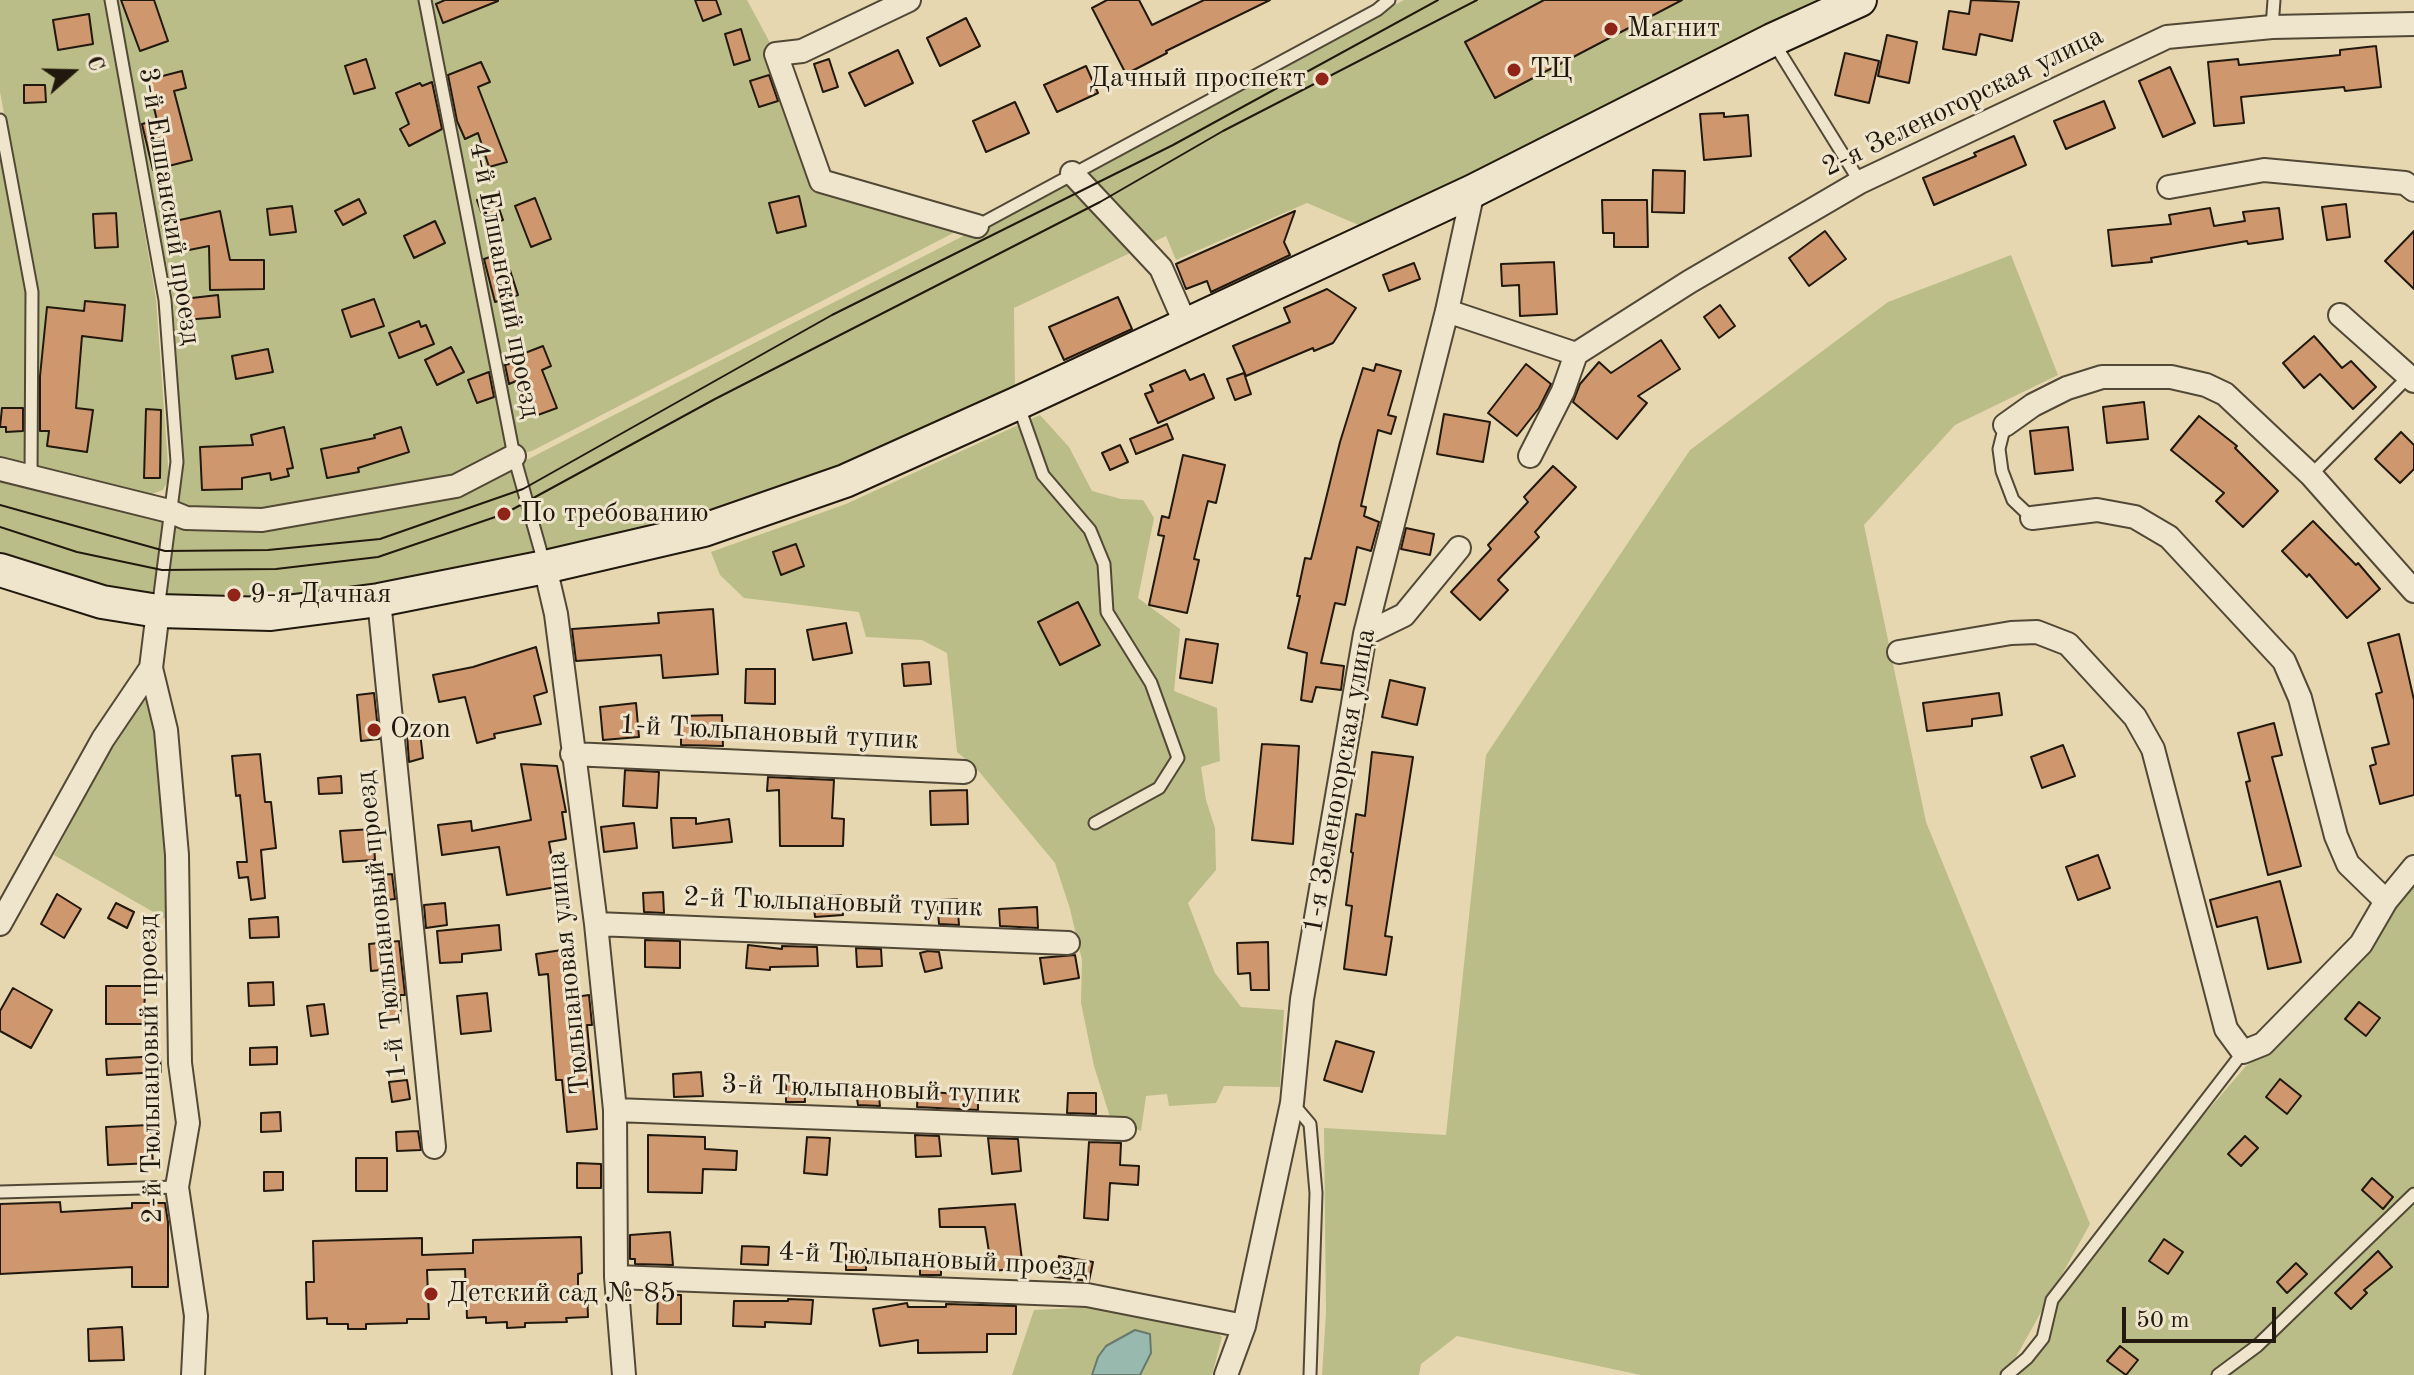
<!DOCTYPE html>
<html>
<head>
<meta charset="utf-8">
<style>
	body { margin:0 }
	#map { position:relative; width:2414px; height:1375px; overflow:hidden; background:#e7d7b0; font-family:"Old Standard TT",serif }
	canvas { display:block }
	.north { position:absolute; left:32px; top:32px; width:80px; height:80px; -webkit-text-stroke:6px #efe5cc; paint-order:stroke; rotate:70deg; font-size:22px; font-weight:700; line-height:32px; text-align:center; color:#21180e }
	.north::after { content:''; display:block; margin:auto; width:28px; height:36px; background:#21180e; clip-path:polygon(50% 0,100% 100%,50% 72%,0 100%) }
	.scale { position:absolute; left:2122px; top:1307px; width:154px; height:36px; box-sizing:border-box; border:4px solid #21180e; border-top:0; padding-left:10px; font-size:24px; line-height:28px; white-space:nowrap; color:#21180e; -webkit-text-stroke:6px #efe5cc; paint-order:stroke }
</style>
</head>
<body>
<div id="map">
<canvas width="2414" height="1375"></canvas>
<div class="north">С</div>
<div class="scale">50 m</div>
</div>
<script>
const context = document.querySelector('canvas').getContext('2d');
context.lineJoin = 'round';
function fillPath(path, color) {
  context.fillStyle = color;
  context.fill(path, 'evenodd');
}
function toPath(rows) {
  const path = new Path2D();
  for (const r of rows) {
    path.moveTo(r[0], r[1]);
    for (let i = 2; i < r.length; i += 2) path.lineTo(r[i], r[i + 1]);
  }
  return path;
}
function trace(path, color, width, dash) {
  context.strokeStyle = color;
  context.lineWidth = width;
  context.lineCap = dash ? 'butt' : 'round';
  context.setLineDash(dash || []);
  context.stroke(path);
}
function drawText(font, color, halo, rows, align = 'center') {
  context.font = font + ' "Old Standard TT",serif';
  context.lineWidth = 6;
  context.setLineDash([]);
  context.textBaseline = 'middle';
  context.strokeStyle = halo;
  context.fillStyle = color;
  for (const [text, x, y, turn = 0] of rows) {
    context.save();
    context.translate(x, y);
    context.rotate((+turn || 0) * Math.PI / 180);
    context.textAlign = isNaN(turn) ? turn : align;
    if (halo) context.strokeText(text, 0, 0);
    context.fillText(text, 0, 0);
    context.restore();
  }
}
fillPath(toPath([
	[0,0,105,0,156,299,169,478,163,490,144,497,41,474,36,458,37,290,0,92],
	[115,0,747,0,776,54,821,181,959,230,532,451,506,456,452,481,262,514,178,507,182,453,173,300],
	[1404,0,1838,0,1368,229,1307,203,1176,260,1166,236,1014,308,1015,393,842,470,702,521,275,606,100,589,0,557,0,478,185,524,501,473,965,235],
	[0,149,27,293,26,444,25,460,10,463,0,461],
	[2011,255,2058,375,1955,425,1864,525,1926,822,2090,1224,2006,1375,1641,1375,1457,1336,1421,1364,1419,1375,1322,1375,1326,1313,1324,1128,1446,1135,1486,755,1690,450,1888,302],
	[1040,415,1069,447,1092,491,1121,499,1143,500,1154,518,1138,598,1180,629,1174,691,1217,708,1220,761,1201,767,1206,800,1215,828,1216,870,1188,903,1215,973,1241,1007,1284,1010,1280,1087,1224,1086,1216,1103,1169,1106,1167,1094,1146,1096,1141,1131,1110,1117,1094,1066,1081,1003,1082,960,1070,909,1055,863,976,768,957,752,947,653,922,640,866,637,859,612,744,598,720,575,711,552,846,504],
	[147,699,156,707,165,807,169,921,54,855,112,746,138,707],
	[2414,875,2414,1375,2009,1375,2117,1216,2246,1066,2269,1051],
	[1096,1307,1216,1331,1222,1337,1212,1375,1012,1375,1034,1310]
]), '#babd87');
const water = toPath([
	[1135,1330,1150,1334,1151,1353,1140,1375,1092,1375,1098,1357,1106,1346,1135,1330]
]);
fillPath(water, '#97b9ae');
trace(water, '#68796e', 2);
const building = toPath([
	[121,0,154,0,168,41,140,51,121,0],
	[445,0,498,0,498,1,443,23,436,4,445,0],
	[695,0,716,0,721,14,703,21,695,0],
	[1107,0,1139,0,1152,25,1204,0,1270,0,1166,51,1167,53,1126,74,1092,8,1107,0],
	[1544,0,1682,0,1495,98,1465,42,1544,0],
	[1971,0,2019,2,2012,41,1980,34,1976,55,1943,49,1949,11,1969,14,1971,0],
	[89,14,93,44,58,50,53,20,89,14],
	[966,18,980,46,940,66,927,38,966,18],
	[741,29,750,60,734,65,725,34,741,29],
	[1887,35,1917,42,1909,83,1878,76,1887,35],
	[2376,46,2381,87,2345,91,2344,87,2241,97,2244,123,2214,126,2208,62,2238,59,2239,65,2340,55,2340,50,2376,46],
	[898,50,913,83,865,106,849,73,898,50],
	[1845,53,1879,61,1869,103,1835,95,1845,53],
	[366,59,375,88,354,94,345,66,366,59],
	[829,59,838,87,823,92,814,64,829,59],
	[481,62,490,82,478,87,507,162,489,167,478,133,465,139,457,121,448,75,481,62],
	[1086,66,1098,93,1057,112,1044,85,1086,66],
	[2170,67,2195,123,2163,137,2139,81,2170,67],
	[182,71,186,88,174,91,192,160,153,170,142,124,157,120,147,80,182,71],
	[769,75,778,101,759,107,750,81,769,75],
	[432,82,442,129,409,146,400,129,409,124,396,93,420,83,422,86,432,82],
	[24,85,45,85,46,102,24,103,24,85],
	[2104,101,2115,128,2066,149,2054,121,2104,101],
	[1015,102,1029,133,986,152,973,121,1015,102],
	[1724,113,1724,117,1748,115,1751,156,1704,160,1700,114,1724,113],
	[2014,136,2026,165,1934,205,1923,178,1976,156,1974,153,2014,136],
	[1653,170,1685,171,1684,213,1652,212,1653,170],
	[494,194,503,220,486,226,477,200,494,194],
	[799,196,806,226,777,233,769,203,799,196],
	[535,198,551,239,531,247,515,206,535,198],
	[359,199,366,213,343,225,335,211,359,199],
	[1602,200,1647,200,1648,247,1614,247,1614,233,1603,233,1602,200],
	[2346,204,2350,237,2327,240,2322,207,2346,204],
	[292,206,296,232,270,235,267,209,292,206],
	[2210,208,2214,226,2245,221,2243,212,2279,208,2283,239,2248,244,2247,241,2151,258,2152,262,2112,266,2108,230,2171,224,2169,215,2210,208],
	[220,211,230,260,264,260,264,289,210,290,209,246,169,254,162,224,220,211],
	[1295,211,1284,242,1290,255,1211,292,1207,281,1186,289,1176,264,1295,211],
	[116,213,118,247,95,248,93,214,116,213],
	[435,221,445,243,414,258,404,236,435,221],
	[1825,231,1846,259,1809,286,1789,258,1825,231],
	[2414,231,2414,289,2385,261,2414,231],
	[499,254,506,271,510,270,518,295,495,302,484,259,499,254],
	[1554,262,1557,314,1520,316,1519,285,1502,286,1501,264,1554,262],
	[1414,263,1420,279,1389,291,1383,275,1414,263],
	[1327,289,1356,308,1333,343,1314,351,1313,348,1246,376,1233,346,1290,322,1284,308,1327,289],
	[218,295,220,317,185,320,183,299,218,295],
	[1118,297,1132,329,1064,360,1049,327,1118,297],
	[374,299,384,326,351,337,342,310,374,299],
	[85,301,125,305,122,341,82,336,76,408,93,410,87,452,47,446,49,431,40,431,40,376,47,307,84,311,85,301],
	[1720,305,1735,326,1719,338,1704,317,1720,305],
	[419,321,421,327,426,325,434,344,399,358,389,333,419,321],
	[2314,336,2342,368,2351,361,2376,387,2353,409,2320,374,2304,388,2283,363,2314,336],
	[1661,340,1680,369,1638,396,1647,403,1617,439,1573,402,1580,384,1599,362,1611,373,1661,340],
	[543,346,551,366,542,370,557,408,535,416,521,379,509,384,505,365,509,364,507,360,543,346],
	[451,347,464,372,437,385,425,360,451,347],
	[268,349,273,372,236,379,232,356,268,349],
	[1376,364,1401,371,1388,415,1396,417,1391,434,1378,430,1361,506,1366,507,1364,516,1379,522,1371,551,1357,547,1345,605,1335,603,1321,663,1344,666,1341,690,1316,687,1312,702,1301,700,1307,653,1288,648,1300,596,1297,596,1305,558,1311,559,1340,442,1363,368,1374,371,1376,364],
	[1526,364,1551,384,1539,408,1517,436,1488,413,1526,364],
	[1185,370,1190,380,1204,374,1214,398,1158,423,1145,394,1153,391,1150,385,1185,370],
	[489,372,494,397,477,403,468,380,489,372],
	[1244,373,1251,394,1235,400,1227,379,1244,373],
	[2144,402,2148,439,2107,443,2103,407,2144,402],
	[2,408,23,408,23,431,6,432,6,427,0,427,2,408],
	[146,409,161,410,160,478,144,478,146,409],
	[1444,414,1490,422,1483,462,1437,454,1444,414],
	[2199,416,2237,446,2235,448,2278,491,2243,527,2216,501,2224,493,2171,450,2199,416],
	[1167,424,1173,439,1136,454,1130,439,1167,424],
	[284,427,293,468,287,469,289,476,271,480,270,473,242,478,242,489,202,490,200,447,253,445,251,435,284,427],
	[401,427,409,452,358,468,359,472,327,478,321,449,375,438,374,435,401,427],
	[2068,427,2073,470,2035,474,2030,431,2068,427],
	[2401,432,2414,445,2414,469,2400,483,2375,459,2401,432],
	[1120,445,1128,462,1110,470,1102,453,1120,445],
	[1183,455,1225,465,1216,503,1208,501,1194,559,1199,560,1187,613,1149,605,1164,536,1158,535,1162,516,1169,518,1183,455],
	[1553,466,1576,487,1535,532,1539,537,1498,580,1508,590,1480,620,1451,592,1491,549,1488,545,1528,502,1524,497,1553,466],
	[2313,521,2356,565,2358,563,2380,589,2347,618,2309,574,2307,577,2282,551,2313,521],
	[1406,528,1434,534,1430,555,1401,549,1406,528],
	[796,544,804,566,781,575,773,552,796,544],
	[1078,602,1100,645,1060,665,1038,622,1078,602],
	[713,609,718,674,663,678,661,655,576,661,572,629,659,623,658,613,713,609],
	[846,623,852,653,813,660,807,630,846,623],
	[2399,634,2414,700,2414,795,2380,804,2370,766,2376,764,2372,748,2389,744,2376,694,2382,692,2368,643,2399,634],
	[1186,639,1218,644,1212,683,1180,678,1186,639],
	[536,647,547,692,534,696,541,724,494,734,495,738,477,743,465,697,439,702,433,675,473,667,536,647],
	[929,662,931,684,904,686,902,664,929,662],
	[746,669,775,669,775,704,745,703,746,669],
	[1390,680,1425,688,1417,725,1382,717,1390,680],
	[374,693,379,739,361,741,357,695,374,693],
	[1999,693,2002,715,1972,719,1972,726,1927,731,1923,703,1999,693],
	[636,703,639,737,603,740,600,707,636,703],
	[722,715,723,746,681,745,681,716,722,715],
	[2274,723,2282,755,2272,757,2301,866,2268,875,2246,782,2250,781,2238,733,2274,723],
	[420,732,423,758,409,762,407,734,420,732],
	[1262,744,1299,746,1293,844,1252,840,1262,744],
	[2063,745,2075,776,2042,788,2031,757,2063,745],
	[1372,752,1413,757,1385,936,1392,937,1386,975,1344,969,1352,906,1346,905,1353,853,1351,852,1356,814,1365,816,1372,752],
	[260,754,265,802,271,802,276,848,261,850,265,898,251,900,248,877,239,878,237,862,247,862,240,795,236,796,232,756,260,754],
	[521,764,557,766,566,812,562,812,566,839,549,842,557,887,507,895,499,847,442,855,438,825,471,821,472,831,531,820,521,764],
	[625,770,659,772,657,808,623,806,625,770],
	[341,776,342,793,319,794,318,778,341,776],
	[768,777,834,780,832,818,844,819,843,846,780,846,779,790,767,791,768,777],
	[967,790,968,824,931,825,930,791,967,790],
	[671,818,696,818,696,824,729,819,732,842,673,848,671,818],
	[634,823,637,848,604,852,601,827,634,823],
	[373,829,375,860,343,862,340,831,373,829],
	[2098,855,2110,888,2078,900,2066,867,2098,855],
	[392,874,395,899,376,901,374,875,392,874],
	[2280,881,2301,962,2268,969,2257,917,2217,927,2210,900,2280,881],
	[663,892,664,913,644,912,643,893,663,892],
	[57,894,81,909,64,938,41,924,57,894],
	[841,895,843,915,815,917,813,897,841,895],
	[957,899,959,925,939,924,937,900,957,899],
	[116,903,134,912,127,928,108,918,116,903],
	[445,903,447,925,426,928,424,905,445,903],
	[1037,907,1038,928,1000,926,999,909,1037,907],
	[278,917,279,937,250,938,249,919,278,917],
	[499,925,501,950,462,954,462,962,440,963,437,931,499,925],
	[645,940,680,941,680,968,645,967,645,940],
	[399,941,405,995,400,995,401,1022,384,1023,383,978,381,970,371,971,369,944,399,941],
	[1268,942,1269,990,1251,990,1250,973,1238,974,1237,943,1268,942],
	[748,945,782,949,782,946,817,947,818,966,770,967,770,970,746,968,748,945],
	[856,948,881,949,882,966,857,967,856,948],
	[568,949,575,997,589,995,592,1025,587,1025,597,1129,567,1132,562,1080,556,1080,548,974,539,975,536,954,568,949],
	[928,951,939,952,942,968,925,972,920,953,928,951],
	[1075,955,1079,978,1044,984,1040,958,1075,955],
	[273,982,274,1005,249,1006,248,983,273,982],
	[106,986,145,986,144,1024,106,1024,106,986],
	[13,988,52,1010,31,1048,0,1031,0,1011,13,988],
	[487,993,491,1031,461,1034,457,996,487,993],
	[2359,1002,2380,1018,2366,1036,2345,1019,2359,1002],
	[324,1004,328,1034,311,1036,307,1006,324,1004],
	[1336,1041,1374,1052,1362,1092,1324,1080,1336,1041],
	[277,1047,277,1064,250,1065,250,1048,277,1047],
	[160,1056,161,1072,107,1075,106,1059,160,1056],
	[701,1072,703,1096,674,1097,673,1074,701,1072],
	[2280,1079,2301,1096,2287,1114,2266,1097,2280,1079],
	[407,1080,410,1099,392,1102,389,1082,407,1080],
	[804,1082,805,1102,786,1102,786,1083,804,1082],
	[878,1088,880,1106,858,1105,856,1092,878,1088],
	[956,1090,978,1090,978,1110,917,1107,918,1091,957,1094,956,1090],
	[1068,1093,1096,1093,1096,1114,1067,1113,1068,1093],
	[280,1112,281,1131,261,1132,261,1113,280,1112],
	[150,1125,153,1163,108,1165,106,1127,150,1125],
	[418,1131,421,1150,397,1151,396,1132,418,1131],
	[648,1135,705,1137,705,1149,737,1151,736,1170,703,1169,702,1193,648,1192,648,1135],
	[915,1135,939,1136,941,1156,916,1157,915,1135],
	[2245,1136,2258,1148,2241,1166,2228,1154,2245,1136],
	[807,1137,830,1138,827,1175,804,1173,807,1137],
	[988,1138,1018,1139,1021,1171,992,1174,988,1138],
	[1089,1142,1121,1143,1120,1165,1139,1166,1138,1185,1110,1183,1108,1220,1084,1218,1089,1142],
	[356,1158,387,1158,387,1191,356,1191,356,1158],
	[577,1163,601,1164,601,1188,577,1188,577,1163],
	[264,1172,283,1172,283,1190,264,1191,264,1172],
	[2372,1178,2393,1197,2383,1209,2362,1190,2372,1178],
	[60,1202,61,1212,132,1208,132,1203,165,1203,168,1222,168,1287,132,1287,132,1267,0,1274,0,1204,60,1202],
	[1015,1204,1023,1268,992,1271,985,1227,940,1227,939,1209,1015,1204],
	[670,1232,673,1265,635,1264,635,1259,630,1259,630,1235,670,1232],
	[581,1237,582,1273,578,1274,578,1291,587,1291,588,1317,566,1318,567,1322,525,1323,525,1327,507,1328,507,1322,486,1323,486,1317,467,1318,465,1269,427,1270,429,1319,407,1319,407,1323,366,1324,366,1329,348,1329,348,1324,327,1324,327,1318,307,1319,306,1282,314,1282,313,1241,422,1238,422,1255,473,1253,473,1240,581,1237],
	[2164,1239,2183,1252,2168,1274,2149,1261,2164,1239],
	[742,1246,769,1247,768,1265,741,1264,742,1246],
	[846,1249,866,1249,866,1270,846,1270,846,1249],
	[2378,1251,2392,1267,2364,1290,2367,1293,2351,1309,2335,1293,2378,1251],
	[920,1253,941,1253,941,1275,920,1275,920,1253],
	[1059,1256,1093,1262,1089,1281,1055,1277,1059,1256],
	[2296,1263,2307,1274,2287,1293,2277,1282,2296,1263],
	[658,1294,681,1295,681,1324,657,1324,658,1294],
	[788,1299,813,1300,811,1324,765,1322,765,1327,733,1326,734,1301,788,1301,788,1299],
	[907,1303,908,1307,946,1307,946,1304,1016,1306,1016,1334,987,1334,987,1352,918,1353,918,1340,880,1346,873,1309,907,1303],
	[122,1327,124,1360,89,1361,88,1329,122,1327],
	[2120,1346,2138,1360,2126,1375,2107,1361,2120,1346]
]);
fillPath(building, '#cf976d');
trace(building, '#21180e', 2);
const service = toPath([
	[111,0,165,300,177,462,158,610],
	[425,0,514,456,544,563],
	[2272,27,2274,0],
	[1774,43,1860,182],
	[0,120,32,292,31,477],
	[977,226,1377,10,1389,0],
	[1018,404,1043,475,1090,530,1104,564,1107,612,1151,683,1178,758,1159,788,1095,823],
	[2005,425,1999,449,2002,471,2013,500,2032,518],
	[2311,475,2411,374],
	[1293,1104,1310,1124,1316,1193,1310,1375],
	[0,1192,177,1187],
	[2007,1375,2027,1358,2043,1338,2052,1300,2243,1052],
	[2218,1375,2257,1346,2414,1194]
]);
const minor = toPath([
	[909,0,802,51,776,54,821,181,977,226],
	[1072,173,1161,268,1186,325],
	[2169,187,2264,170,2405,183,2414,190],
	[1447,311,1576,354,1689,282,1860,182,2167,37,2272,27,2414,24],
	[2340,315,2414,381],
	[2005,425,2033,405,2067,388,2102,377,2171,377,2206,385,2225,394,2311,475,2414,591],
	[1530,456,1563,391,1576,354],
	[0,469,169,511,186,518,262,520,456,486,514,456],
	[2032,518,2097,510,2135,517,2169,537,2284,661,2300,698,2336,836,2348,864,2386,901],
	[545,567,556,614,596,924,615,1110,616,1277,624,1375],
	[379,600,434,1147],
	[1365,634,1404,615,1459,548],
	[1899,652,2011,633,2037,632,2068,644,2135,717,2153,749,2226,1029,2243,1052,2263,1044,2361,944,2386,901,2414,867],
	[151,668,166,730,177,855,180,1063,188,1123,177,1187,196,1316,193,1375],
	[572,754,964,772],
	[0,924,103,739,151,668,158,611],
	[596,924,1068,943],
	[615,1110,1124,1129],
	[616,1277,1087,1295,1244,1326],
	[1226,1375,1244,1326,1292,1103,1302,999,1365,634,1447,311,1473,191]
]);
const secondary = toPath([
	[0,570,102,602,158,611,271,614,379,600,545,567,704,530,845,481,1018,403,1473,191,1772,40,1860,0]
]);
trace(service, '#524836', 15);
trace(minor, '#524836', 26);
trace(secondary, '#21180e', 36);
trace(service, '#efe5cc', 11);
trace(minor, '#efe5cc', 22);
trace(secondary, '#efe5cc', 32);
trace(toPath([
	[0,505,165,551,268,550,380,539,523,489,832,315,1173,145,1438,0],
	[0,527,77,552,162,570,276,569,378,557,504,514,715,399,1100,202,1223,131,1477,0]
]), '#21180e', 2);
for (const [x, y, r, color] of [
	[1611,29,8,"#8f2418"],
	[1514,70,8,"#8f2418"],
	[1322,79,8,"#8f2418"],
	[504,514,8,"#8f2418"],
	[234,595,8,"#8f2418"],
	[374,730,8,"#8f2418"],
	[431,1294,8,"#8f2418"]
]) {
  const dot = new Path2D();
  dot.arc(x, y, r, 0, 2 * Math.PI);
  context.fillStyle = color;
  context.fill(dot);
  trace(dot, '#efe5cc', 3);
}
drawText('28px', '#21180e', '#efe5cc', [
	["Магнит",1627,29],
	["ТЦ",1530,70],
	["Дачный проспект",1306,79,"right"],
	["По требованию",520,514],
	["9-я Дачная",250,595],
	["Ozon",390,730],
	["Детский сад № 85",447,1294]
], 'left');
drawText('28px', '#21180e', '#efe5cc', [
	["2-я Зеленогорская улица",1963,102,-26],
	["3-й Елшанский проезд",169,206,81],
	["4-й Елшанский проезд",504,280,79],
	["1-й Тюльпановый тупик",769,733,3],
	["1-я Зеленогорская улица",1340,781,-80],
	["2-й Тюльпановый тупик",833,903,2],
	["1-й Тюльпановый проезд",382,925,-96],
	["Тюльпановая улица",569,973,-96],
	["2-й Тюльпановый проезд",151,1069,-91],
	["3-й Тюльпановый тупик",871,1090,2],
	["4-й Тюльпановый проезд",933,1260,3]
]);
</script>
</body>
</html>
